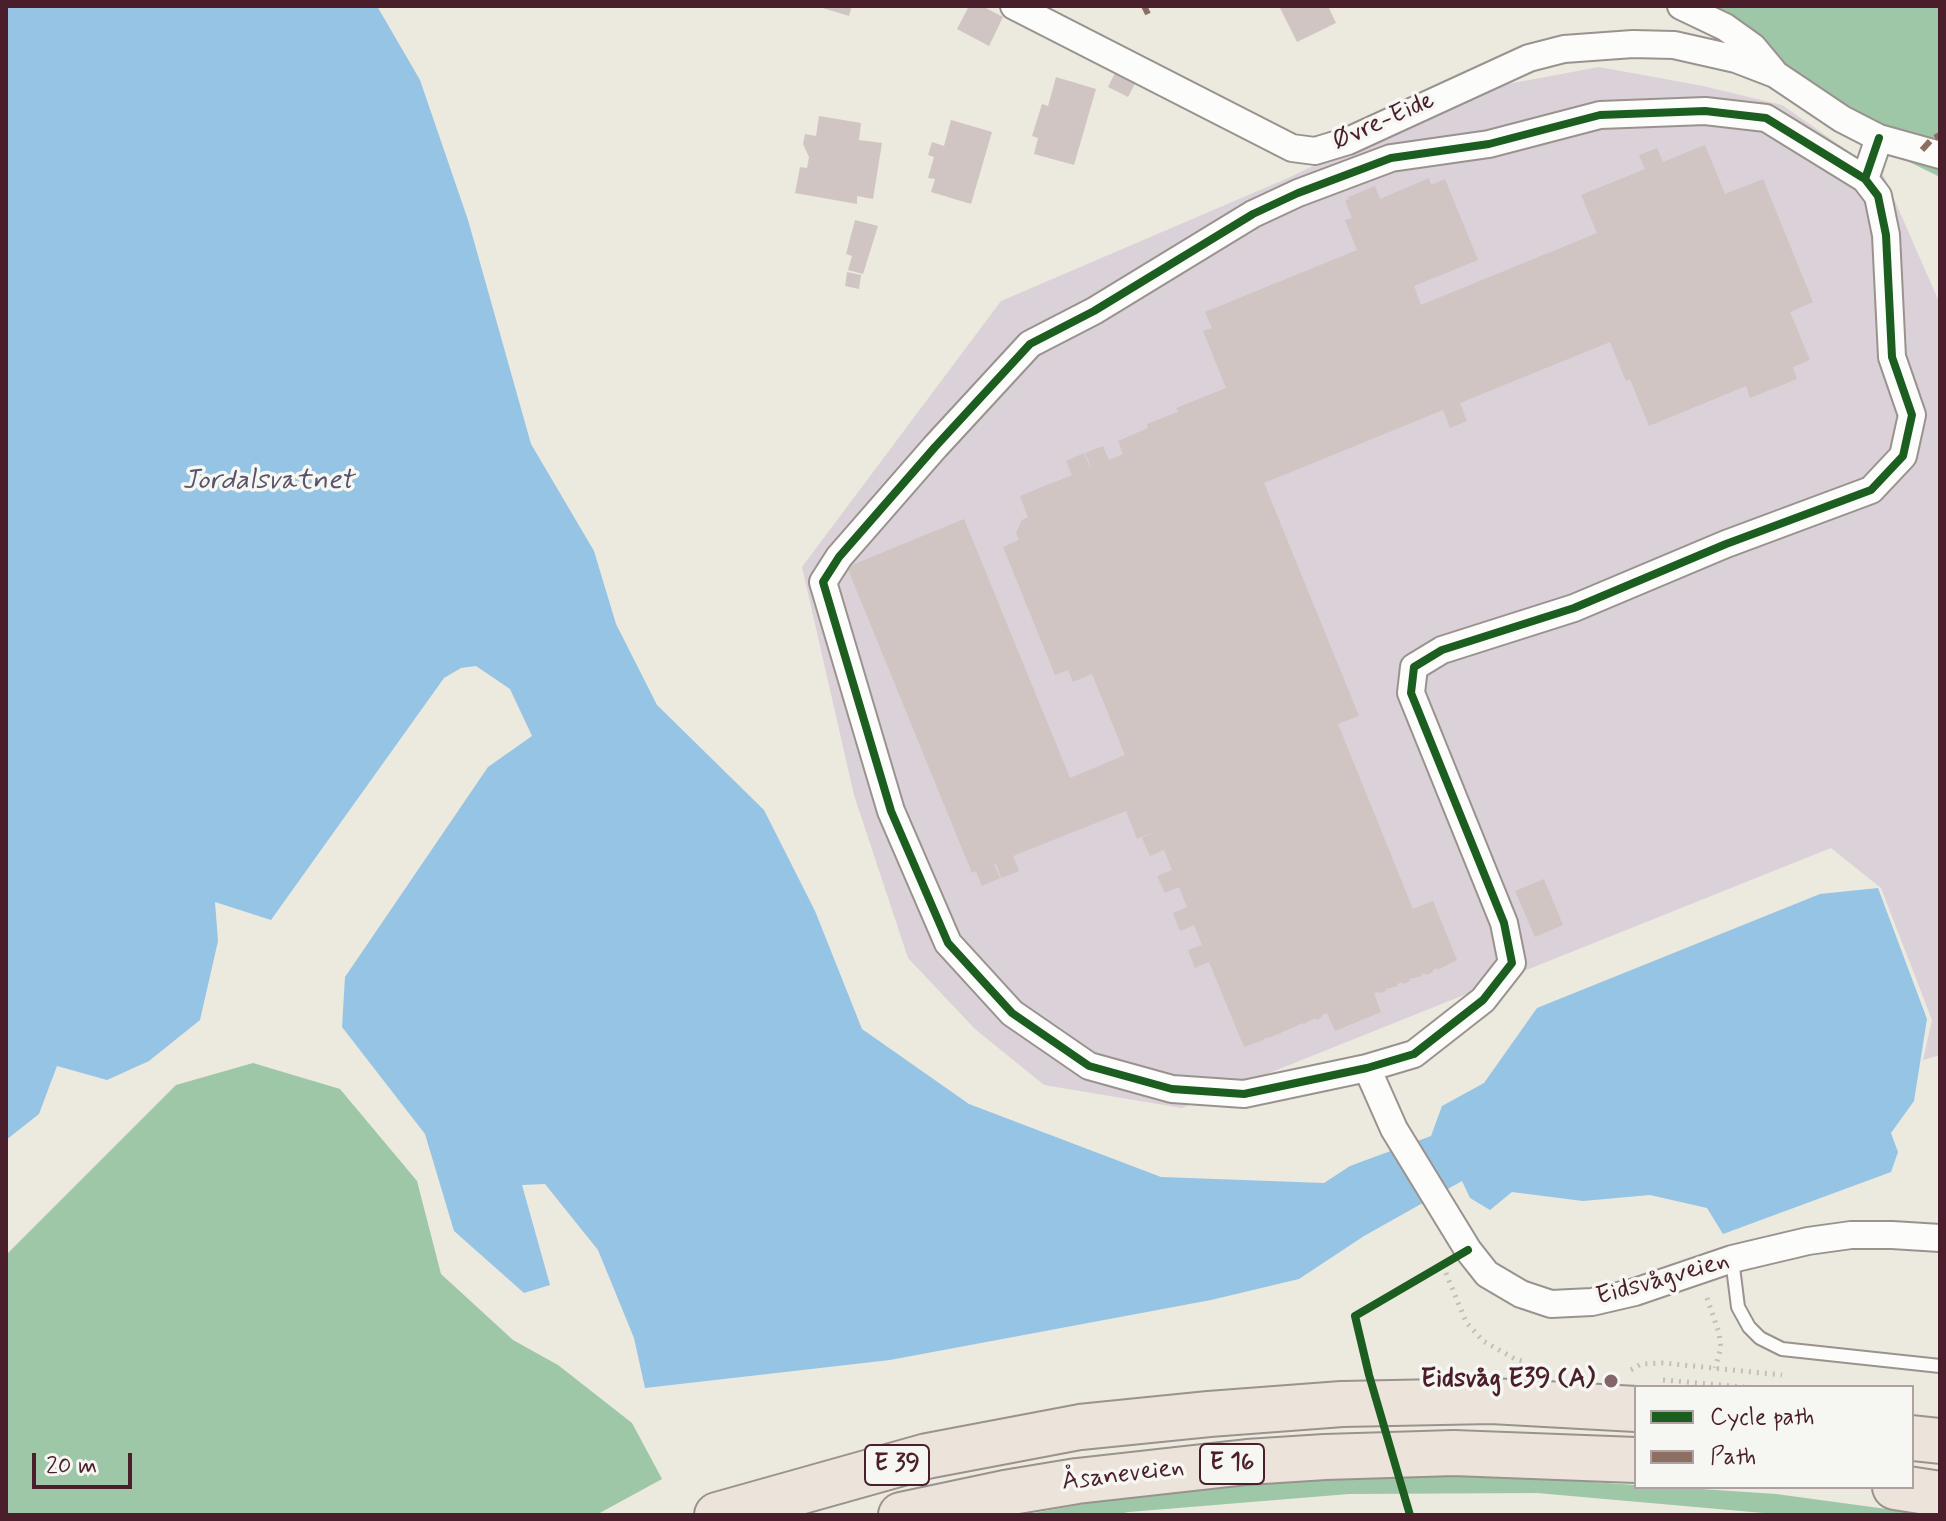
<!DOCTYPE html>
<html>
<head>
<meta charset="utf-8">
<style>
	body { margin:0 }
	#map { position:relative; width:1946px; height:1521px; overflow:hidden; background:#ece9df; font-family:Mynerve,sans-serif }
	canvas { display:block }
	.frame { position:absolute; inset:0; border:8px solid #4a1f2b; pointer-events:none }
	.legend { position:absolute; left:1634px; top:1385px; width:280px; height:104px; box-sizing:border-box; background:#f6f6f2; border:2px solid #b1a0a2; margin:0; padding:10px 14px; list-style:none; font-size:24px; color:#4a1f2b }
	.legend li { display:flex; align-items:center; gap:16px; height:40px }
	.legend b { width:40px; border:2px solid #b1a0a2 }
	.scale { position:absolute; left:32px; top:1453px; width:100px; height:36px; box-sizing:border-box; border:4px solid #4a1f2b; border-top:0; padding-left:10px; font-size:24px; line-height:28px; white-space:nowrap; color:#4a1f2b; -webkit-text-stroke:6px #f6f6f2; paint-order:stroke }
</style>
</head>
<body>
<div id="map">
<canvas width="1946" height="1521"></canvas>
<div class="frame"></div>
<ul class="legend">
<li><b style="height:10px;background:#1b5e20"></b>Cycle path</li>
<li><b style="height:10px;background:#8d6e63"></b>Path</li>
</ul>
<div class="scale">20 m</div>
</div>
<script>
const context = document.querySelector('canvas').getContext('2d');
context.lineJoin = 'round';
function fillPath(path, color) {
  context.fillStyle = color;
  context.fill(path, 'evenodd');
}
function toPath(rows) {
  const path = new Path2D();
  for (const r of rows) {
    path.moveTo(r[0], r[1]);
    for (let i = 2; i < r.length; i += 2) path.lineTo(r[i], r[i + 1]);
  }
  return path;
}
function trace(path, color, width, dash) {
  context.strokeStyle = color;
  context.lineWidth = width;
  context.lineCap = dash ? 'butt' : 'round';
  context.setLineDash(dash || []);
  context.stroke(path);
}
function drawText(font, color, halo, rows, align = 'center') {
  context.font = font + ' Mynerve,sans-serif';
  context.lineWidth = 7;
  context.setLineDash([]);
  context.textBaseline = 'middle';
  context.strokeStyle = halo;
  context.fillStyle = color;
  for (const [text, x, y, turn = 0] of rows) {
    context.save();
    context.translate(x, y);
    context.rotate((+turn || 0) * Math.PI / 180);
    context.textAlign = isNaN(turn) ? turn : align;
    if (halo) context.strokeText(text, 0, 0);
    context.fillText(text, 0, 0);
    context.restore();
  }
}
fillPath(toPath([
	[1599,67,1703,86,1782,105,1884,176,1940,304,1940,1055,1923,1060,1932,1020,1881,888,1831,848,1182,1108,1044,1085,975,1029,908,958,854,795,802,567,1001,301,1288,178,1470,91]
]), '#dbd1d8');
fillPath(toPath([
	[1668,6,1940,6,1940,177,1854,135],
	[253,1063,340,1089,417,1181,441,1274,513,1340,558,1365,632,1423,662,1479,596,1515,6,1515,6,1255,176,1085],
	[1311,1475,1410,1475,1562,1480,1636,1485,1636,1487,1671,1487,1776,1494,1931,1515,1786,1515,1537,1493,1349,1494,1129,1512,1113,1515,1023,1515,1144,1493]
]), '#9dc7a6');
fillPath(toPath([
	[6,6,377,6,420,80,468,220,531,444,594,551,616,624,657,705,764,810,815,911,862,1029,969,1104,1161,1177,1324,1183,1350,1166,1431,1136,1442,1106,1484,1083,1537,1008,1820,894,1878,888,1927,1019,1914,1101,1891,1133,1898,1152,1891,1172,1723,1234,1707,1208,1650,1195,1583,1201,1512,1192,1490,1210,1470,1198,1462,1181,1364,1236,1299,1279,1211,1300,890,1360,645,1388,634,1338,598,1250,545,1184,522,1185,550,1285,524,1293,454,1231,425,1134,342,1027,345,977,488,767,532,736,510,689,476,666,461,668,444,678,271,920,215,902,218,941,200,1020,149,1061,107,1080,57,1066,39,1114,6,1140]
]), '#96c4e4');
fillPath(toPath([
	[816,6,852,6,849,16],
	[969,6,982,6,1003,17,989,46,957,29],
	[1279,6,1328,6,1336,23,1297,42],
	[1117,69,1137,80,1128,97,1108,87],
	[1056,77,1096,89,1074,165,1034,154,1038,138,1032,136,1042,104,1048,106],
	[819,116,861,123,859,140,882,143,873,199,857,196,857,204,795,193,800,167,807,168,809,157,803,144,805,134,816,136],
	[951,120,992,132,971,204,931,192,935,179,928,178,934,157,928,155,932,142,944,146],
	[1705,145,1725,194,1763,179,1813,302,1790,312,1810,360,1793,367,1797,379,1750,398,1746,386,1649,426,1630,379,1626,381,1610,342,1460,403,1467,421,1450,428,1443,410,1264,483,1359,716,1338,724,1413,909,1433,901,1457,960,1437,970,1437,968,1433,970,1433,972,1426,975,1425,973,1421,975,1422,976,1409,979,1410,981,1403,984,1402,982,1397,984,1398,986,1385,989,1386,991,1380,993,1379,992,1374,993,1381,1012,1335,1031,1327,1013,1322,1015,1322,1017,1316,1020,1315,1018,1304,1024,1303,1023,1269,1038,1268,1037,1263,1039,1264,1040,1244,1047,1209,962,1195,968,1188,950,1202,945,1194,925,1180,931,1173,913,1187,907,1179,887,1165,893,1157,876,1172,870,1164,850,1150,856,1142,838,1156,831,1137,839,1126,811,1013,856,1019,871,1001,878,996,864,994,864,1000,878,982,886,976,871,972,873,847,567,964,519,1070,778,1125,755,1092,674,1073,682,1068,670,1055,675,1003,547,1019,540,1016,533,1022,520,1028,517,1020,496,1072,475,1066,461,1084,453,1090,468,1091,467,1085,453,1103,446,1109,460,1123,454,1118,441,1148,428,1147,424,1178,412,1176,408,1226,388,1203,331,1212,328,1205,312,1357,250,1345,220,1352,218,1345,201,1349,199,1348,197,1375,186,1380,199,1429,178,1431,185,1445,179,1478,260,1414,286,1421,305,1597,233,1581,195,1645,169,1639,155,1657,148,1663,162],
	[855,220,878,226,863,274,848,270,852,256,846,254],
	[847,272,861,275,859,289,845,286],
	[1544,879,1563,925,1535,937,1515,891]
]), '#d0c5c3');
const lane = toPath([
	[1732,1259,1738,1307,1749,1327,1760,1338,1782,1349,1940,1366]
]);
const street = toPath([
	[1014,6,1292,148,1315,151,1348,141,1529,58,1564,49,1633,44,1674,45,1736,59,1775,74,1842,119,1879,138,1940,155],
	[1681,6,1725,27,1753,47,1773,71],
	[1865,179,1878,196,1886,235,1892,357,1912,415,1903,456,1871,490,1726,544,1574,608,1442,650,1414,667,1411,693,1504,923,1512,963,1483,1000,1414,1054,1367,1068,1244,1094,1172,1089,1089,1066,1012,1013,948,943,891,811,823,582,839,557,935,447,1030,344,1094,311,1253,214,1298,193,1391,158,1489,144,1600,115,1705,111,1766,118,1865,179,1879,138],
	[1367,1068,1394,1129,1468,1250,1487,1274,1521,1294,1551,1304,1592,1302,1635,1292,1732,1259,1808,1241,1851,1235,1892,1235,1940,1238]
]);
const highway = toPath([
	[1912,1438,1940,1441],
	[1895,1487,1940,1494],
	[717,1515,927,1456,1080,1427,1209,1414,1342,1404,1491,1401,1636,1409],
	[901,1515,1005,1493,1077,1481,1247,1462,1325,1457,1454,1453,1636,1460]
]);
trace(lane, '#9a928e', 16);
trace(street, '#9a928e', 30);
trace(highway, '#9a928e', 48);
trace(toPath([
	[1446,1273,1466,1322,1483,1341,1517,1360,1526,1362],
	[1707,1298,1719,1333,1721,1348,1715,1368],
	[1631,1370,1641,1364,1663,1363,1782,1375],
	[1663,1380,1744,1387]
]), '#c3bebe', 5, [2, 6]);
trace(lane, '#fcfcfa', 12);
trace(street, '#fcfcfa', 26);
trace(highway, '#ece4da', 44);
trace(toPath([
	[1144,6,1148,14],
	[1922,150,1932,139,1940,135]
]), '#8d6e63', 6, [12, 6]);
trace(toPath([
	[1865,179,1878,196,1886,235,1892,357,1912,415,1903,456,1871,490,1726,544,1574,608,1442,650,1414,667,1411,693,1504,923,1512,963,1483,1000,1414,1054,1367,1068,1244,1094,1172,1089,1089,1066,1012,1013,948,943,891,811,823,582,839,557,935,447,1030,344,1094,311,1253,214,1298,193,1391,158,1489,144,1600,115,1705,111,1766,118,1865,179,1879,138],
	[1410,1515,1369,1375,1355,1316,1468,1250]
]), '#1b5e20', 8);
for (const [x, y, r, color] of [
	[1611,1381,8,"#83666a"]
]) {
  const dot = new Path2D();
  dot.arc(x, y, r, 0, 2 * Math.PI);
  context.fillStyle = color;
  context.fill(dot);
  trace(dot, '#f6f6f2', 3);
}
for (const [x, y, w] of [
	[1232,1464,64],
	[897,1465,64]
]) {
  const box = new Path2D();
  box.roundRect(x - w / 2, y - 20, w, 40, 6);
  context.fillStyle = '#f6f6f2';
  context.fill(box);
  trace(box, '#4a1f2b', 2);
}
drawText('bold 24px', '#4a1f2b', null, [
	["E 16",1232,1464],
	["E 39",897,1465]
]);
drawText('26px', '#4a1f2b', '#f6f6f2', [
	["Øvre-Eide",1384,122,-24],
	["Eidsvågveien",1663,1280,-16],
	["Åsaneveien",1123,1476,-7]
]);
drawText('bold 26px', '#4a1f2b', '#f6f6f2', [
	["Eidsvåg E39 (A)",1595,1381]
], 'right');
drawText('italic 28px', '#58536c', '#f6f6f2', [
	["Jordalsvatnet",268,482]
]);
</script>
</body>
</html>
